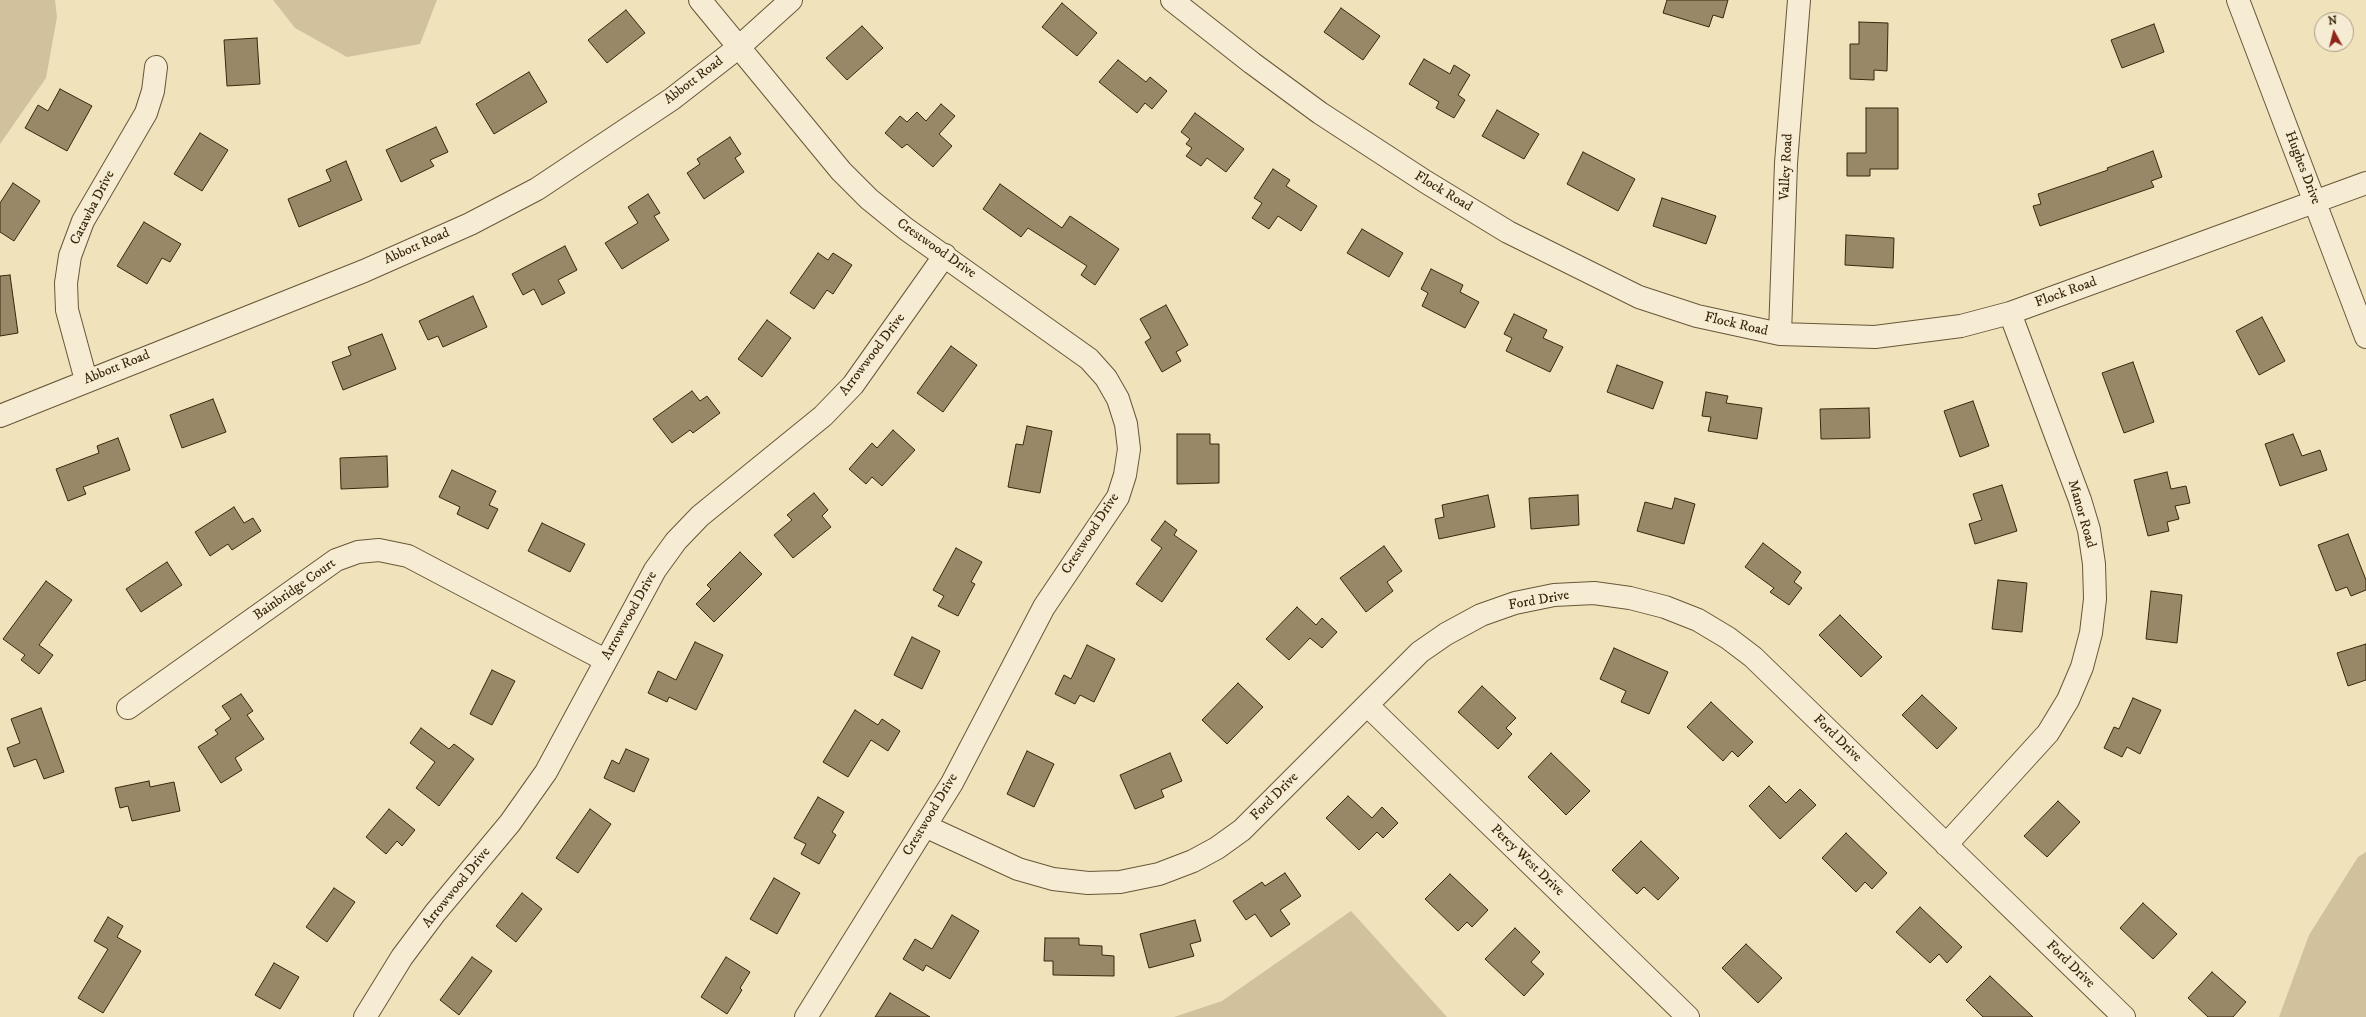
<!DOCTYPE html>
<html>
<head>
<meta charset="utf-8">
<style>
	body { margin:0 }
	#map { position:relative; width:2366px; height:1017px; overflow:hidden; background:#f0e2bb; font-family:"IM FELL DW Pica",serif }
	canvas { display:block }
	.north { position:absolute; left:2314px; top:12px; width:40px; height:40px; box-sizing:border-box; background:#f5ecd3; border:1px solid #aa9d83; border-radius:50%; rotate:353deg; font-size:11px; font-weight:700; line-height:16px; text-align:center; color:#3a270c }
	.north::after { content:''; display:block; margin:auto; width:14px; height:18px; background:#8f2418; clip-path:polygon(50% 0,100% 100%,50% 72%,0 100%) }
</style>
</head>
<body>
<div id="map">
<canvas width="2366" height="1017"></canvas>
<div class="north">N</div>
</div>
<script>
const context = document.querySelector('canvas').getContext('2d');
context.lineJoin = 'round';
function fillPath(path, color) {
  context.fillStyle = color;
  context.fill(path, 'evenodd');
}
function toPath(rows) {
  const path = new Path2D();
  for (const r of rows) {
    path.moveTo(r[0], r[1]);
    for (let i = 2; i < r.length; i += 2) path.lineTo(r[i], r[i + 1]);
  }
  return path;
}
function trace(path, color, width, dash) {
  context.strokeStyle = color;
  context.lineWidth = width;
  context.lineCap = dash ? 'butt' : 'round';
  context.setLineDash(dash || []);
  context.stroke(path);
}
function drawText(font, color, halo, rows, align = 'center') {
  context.font = font + ' "IM FELL DW Pica",serif';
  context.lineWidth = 4;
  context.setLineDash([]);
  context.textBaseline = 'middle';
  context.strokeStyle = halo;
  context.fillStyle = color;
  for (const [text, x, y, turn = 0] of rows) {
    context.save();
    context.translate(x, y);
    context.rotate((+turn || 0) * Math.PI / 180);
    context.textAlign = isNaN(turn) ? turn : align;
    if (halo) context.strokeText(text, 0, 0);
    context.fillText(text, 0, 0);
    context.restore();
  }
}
fillPath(toPath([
	[0,0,55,0,57,17,46,78,0,144],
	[273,0,437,0,420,44,347,57,295,28],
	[2366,852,2366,1017,2279,1017,2309,935,2358,857],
	[1351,911,1447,1017,1174,1017,1222,1001]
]), '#d1c29d');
const building = toPath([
	[1667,0,1728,0,1723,18,1713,15,1709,27,1663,13,1667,0],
	[1062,3,1097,33,1077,56,1042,27,1062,3],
	[1341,8,1380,36,1363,60,1324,32,1341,8],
	[626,10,645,33,607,63,588,40,626,10],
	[1859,22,1888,23,1887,71,1874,70,1874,80,1850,79,1850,44,1859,44,1859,22],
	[2154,24,2164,52,2122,68,2111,40,2154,24],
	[862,26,883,48,847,80,826,58,862,26],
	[257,38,260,84,227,86,224,40,257,38],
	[1424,59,1450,74,1454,65,1470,75,1458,95,1465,100,1454,118,1436,108,1439,102,1409,84,1424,59],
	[1118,60,1146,82,1150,77,1167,91,1152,109,1145,103,1137,113,1099,82,1118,60],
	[529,72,547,102,494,134,476,104,529,72],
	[60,89,92,106,67,151,25,128,38,105,48,111,60,89],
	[941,104,955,116,939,134,952,146,933,167,907,144,902,148,885,133,900,116,907,122,917,112,926,121,941,104],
	[1866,108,1898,108,1898,169,1870,169,1870,176,1847,176,1847,153,1866,153,1866,108],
	[1497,110,1539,134,1524,159,1482,136,1497,110],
	[1195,113,1244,149,1226,172,1207,158,1201,166,1186,156,1192,148,1186,144,1190,139,1181,132,1195,113],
	[436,127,448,152,430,160,434,166,401,182,386,150,436,127],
	[200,133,228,150,202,191,174,174,200,133],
	[730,137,741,154,735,158,744,172,704,199,687,173,700,164,697,159,730,137],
	[2153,151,2162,177,2151,181,2154,187,2040,226,2033,206,2041,204,2038,194,2108,170,2107,168,2153,151],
	[1583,152,1635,179,1618,211,1567,184,1583,152],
	[346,161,362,200,299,227,288,199,331,181,326,170,346,161],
	[1273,169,1290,180,1286,186,1317,206,1301,231,1278,216,1269,229,1252,218,1262,203,1254,198,1273,169],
	[13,183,40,201,14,241,0,232,0,203,13,183],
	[1000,184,1062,228,1070,216,1119,249,1095,285,1081,275,1087,266,1028,228,1021,237,983,209,1000,184],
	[648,194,660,213,654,216,669,240,622,269,605,243,638,223,628,207,648,194],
	[1662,198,1716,216,1706,244,1653,226,1662,198],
	[144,222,181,244,170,262,162,258,147,284,117,266,144,222],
	[1362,229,1403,253,1389,277,1347,253,1362,229],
	[1846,235,1894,238,1893,268,1845,265,1846,235],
	[565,246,577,270,558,280,565,293,542,305,534,289,523,295,512,274,565,246],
	[818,253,828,260,833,253,852,265,833,294,827,290,814,309,790,293,818,253],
	[1431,269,1463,285,1460,292,1479,302,1465,328,1422,306,1428,293,1421,289,1431,269],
	[10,275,18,333,0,336,0,276,10,275],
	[473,296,487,327,443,347,438,336,428,340,419,321,473,296],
	[1166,305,1188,345,1176,352,1181,361,1162,372,1145,342,1151,338,1140,319,1166,305],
	[1514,314,1547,330,1543,338,1563,347,1550,372,1506,351,1512,338,1504,334,1514,314],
	[2262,317,2285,361,2259,375,2236,331,2262,317],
	[767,320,791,338,762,377,738,359,767,320],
	[382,334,396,369,343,390,332,362,351,355,348,347,382,334],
	[951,346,977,365,943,412,917,393,951,346],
	[2133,362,2154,422,2124,433,2102,373,2133,362],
	[1617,365,1663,382,1653,409,1607,392,1617,365],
	[692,391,700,401,707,396,720,413,693,433,690,430,672,443,653,419,692,391],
	[1706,392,1728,396,1726,403,1762,408,1757,439,1708,431,1711,417,1702,416,1706,392],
	[213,399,226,432,182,448,170,415,213,399],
	[1973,401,1989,446,1960,457,1944,411,1973,401],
	[1869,408,1870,438,1821,439,1820,409,1869,408],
	[1027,426,1052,431,1040,493,1008,487,1016,444,1023,445,1027,426],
	[893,430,915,450,882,486,872,477,866,484,849,469,872,443,877,448,893,430],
	[1177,434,1210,434,1210,444,1219,444,1219,483,1177,484,1177,434],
	[2293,434,2302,456,2320,450,2327,470,2280,486,2265,444,2293,434],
	[118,438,130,470,83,487,86,494,68,501,56,469,99,453,97,446,118,438],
	[387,456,388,487,341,489,340,458,387,456],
	[452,470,496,491,489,505,498,509,488,529,457,514,460,507,439,497,452,470],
	[2167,472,2171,489,2186,486,2190,503,2175,506,2179,519,2167,522,2169,531,2148,536,2134,480,2167,472],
	[2002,485,2017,531,1975,544,1969,524,1982,520,1973,494,2002,485],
	[814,493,828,510,822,516,831,527,793,558,774,535,792,520,787,515,814,493],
	[1488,495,1495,527,1439,539,1435,519,1444,517,1442,505,1488,495],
	[1578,495,1579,525,1531,529,1529,498,1578,495],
	[1675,498,1695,504,1684,544,1637,531,1645,502,1672,509,1675,498],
	[234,507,244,523,253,518,261,531,232,550,228,544,210,556,195,532,234,507],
	[1165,521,1177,530,1174,535,1197,551,1162,602,1136,584,1162,548,1151,540,1165,521],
	[542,523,585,544,570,572,528,551,542,523],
	[2348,534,2366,580,2366,590,2351,596,2347,587,2336,591,2318,545,2348,534],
	[1763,543,1801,572,1794,582,1802,588,1789,605,1770,592,1774,588,1745,567,1763,543],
	[1384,546,1402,571,1387,582,1393,591,1366,612,1340,578,1384,546],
	[956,548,982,562,971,582,975,584,958,616,938,606,944,596,933,590,956,548],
	[740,552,762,574,714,622,696,604,711,589,707,585,740,552],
	[167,562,182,585,141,612,126,589,167,562],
	[1998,580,2027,583,2022,632,1992,629,1998,580],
	[46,581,72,600,39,645,53,655,39,674,21,660,25,655,3,639,46,581],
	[2151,591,2182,595,2177,643,2146,639,2151,591],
	[1297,607,1316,625,1322,618,1337,632,1322,648,1310,638,1289,660,1266,639,1297,607],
	[1840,615,1882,657,1861,677,1819,635,1840,615],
	[912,637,940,651,922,689,894,675,912,637],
	[695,642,723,655,696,710,669,697,667,702,648,693,658,671,676,680,695,642],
	[2366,644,2366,680,2348,686,2337,653,2366,644],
	[1087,645,1115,659,1094,702,1080,695,1075,704,1055,694,1064,675,1071,679,1087,645],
	[1614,648,1668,672,1649,714,1621,702,1626,691,1600,679,1614,648],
	[492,670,515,681,492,725,470,714,492,670],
	[1238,683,1263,707,1227,744,1202,720,1238,683],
	[1482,686,1516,718,1506,728,1512,734,1498,749,1458,712,1482,686],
	[241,694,253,711,247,715,264,739,235,758,242,770,221,783,198,747,218,734,215,730,231,719,222,706,241,694],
	[1922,695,1957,728,1937,749,1902,715,1922,695],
	[2133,698,2161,710,2140,754,2127,747,2122,757,2104,748,2114,727,2119,729,2133,698],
	[1711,702,1753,742,1738,757,1732,751,1723,761,1687,727,1711,702],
	[41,708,64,772,44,779,36,759,14,767,7,748,20,743,11,719,41,708],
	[855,710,878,725,882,719,900,731,888,751,871,740,848,777,823,762,855,710],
	[421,728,449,749,454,744,474,759,439,806,416,788,435,762,410,743,421,728],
	[626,749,649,759,634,792,604,778,612,760,619,764,626,749],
	[1027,751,1054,764,1034,807,1007,794,1027,751],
	[1170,753,1182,781,1161,790,1164,797,1135,809,1120,775,1170,753],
	[1551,753,1590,791,1566,815,1528,777,1551,753],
	[149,781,150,787,174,782,180,811,132,821,128,806,120,808,115,788,149,781],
	[1769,786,1786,803,1800,789,1816,805,1780,839,1749,806,1769,786],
	[1348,796,1372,818,1382,807,1398,823,1383,838,1377,832,1359,850,1326,818,1348,796],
	[818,797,844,812,832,832,836,835,819,864,801,854,806,844,794,838,818,797],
	[2058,801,2080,822,2047,857,2024,836,2058,801],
	[389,809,415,830,402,846,397,841,386,854,366,837,389,809],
	[590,809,611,824,578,873,556,858,590,809],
	[1846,833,1887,873,1872,889,1865,882,1856,892,1822,858,1846,833],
	[1641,841,1679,878,1658,900,1644,887,1637,894,1612,870,1641,841],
	[1285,873,1301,896,1280,910,1290,924,1271,937,1255,914,1246,920,1233,901,1262,882,1265,886,1285,873],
	[1450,874,1488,910,1472,927,1467,922,1458,931,1425,899,1450,874],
	[774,878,800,893,777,934,750,919,774,878],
	[334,888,355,902,327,942,306,927,334,888],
	[522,893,542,909,516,942,496,926,522,893],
	[2143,903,2177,934,2153,959,2120,928,2143,903],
	[1920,907,1962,947,1947,963,1939,954,1930,963,1896,932,1920,907],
	[952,915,979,931,950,979,926,965,923,971,903,959,915,939,932,949,952,915],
	[108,917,123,926,117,937,141,951,103,1013,78,998,108,949,94,941,108,917],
	[1195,920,1201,941,1190,944,1194,956,1149,968,1140,934,1195,920],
	[1515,928,1540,952,1531,962,1544,974,1524,996,1485,959,1515,928],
	[1045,938,1079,938,1079,945,1102,946,1102,955,1114,956,1114,976,1053,975,1053,961,1044,961,1045,938],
	[1746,944,1782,978,1758,1003,1722,968,1746,944],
	[472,957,492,971,459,1015,440,1000,472,957],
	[726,957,750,972,740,988,742,990,727,1014,701,997,726,957],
	[274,963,299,977,280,1009,255,995,274,963],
	[2212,972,2246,1002,2233,1017,2208,1017,2188,998,2212,972],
	[1990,976,2033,1017,1983,1017,1966,1000,1990,976],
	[890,993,930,1017,875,1017,890,993]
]);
fillPath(building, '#998867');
trace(building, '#3a270c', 1);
const minor = toPath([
	[700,0,841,171,869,199,906,229,1089,359,1106,378,1118,399,1126,424,1129,449,1125,475,1118,497,1044,607,952,783,806,1017],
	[1172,0,1252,63,1320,113,1426,182,1508,232,1639,297,1697,316,1780,334,1875,337,1961,326,2010,313,2366,183],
	[2238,0,2366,337],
	[1780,334,1786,163,1799,0],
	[86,380,67,310,66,283,70,256,83,221,146,113,153,91,156,67],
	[0,416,364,271,470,224,537,189,672,99,739,47,791,0],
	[1367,705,1688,1017],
	[128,708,336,560,358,552,379,550,408,556,605,660],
	[925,826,1018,869,1053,879,1088,883,1120,882,1159,874,1193,861,1217,848,1242,830,1420,652,1446,634,1481,615,1515,603,1554,595,1594,593,1630,598,1665,607,1698,620,1728,638,1753,657,2124,1017],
	[1946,845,2048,733,2068,700,2082,667,2091,633,2095,599,2094,564,2089,530,2080,500,2010,313],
	[365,1017,402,957,435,913,510,823,546,772,655,570,676,541,700,516,823,416,853,385,945,255]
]);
trace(minor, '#685638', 24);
trace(minor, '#f5ecd3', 22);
drawText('14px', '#3a270c', '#f5ecd3', [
	["Abbott Road",694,81,-37],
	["Valley Road",1787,167,-87],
	["Hughes Drive",2302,168,69],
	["Flock Road",1443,192,31],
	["Catawba Drive",93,208,-63],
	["Abbott Road",417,247,-24],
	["Crestwood Drive",936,249,35],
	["Flock Road",2066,293,-20],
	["Flock Road",1736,325,13],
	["Arrowwood Drive",873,355,-53],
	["Abbott Road",117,368,-22],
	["Manor Road",2081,514,74],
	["Crestwood Drive",1091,534,-57],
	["Bainbridge Court",295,590,-35],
	["Ford Drive",1539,601,-10],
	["Arrowwood Drive",630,616,-61],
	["Ford Drive",1837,739,44],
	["Ford Drive",1275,797,-45],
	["Crestwood Drive",931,815,-59],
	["Percy West Drive",1527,861,44],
	["Arrowwood Drive",457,888,-51],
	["Ford Drive",2070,965,44]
]);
</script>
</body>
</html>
